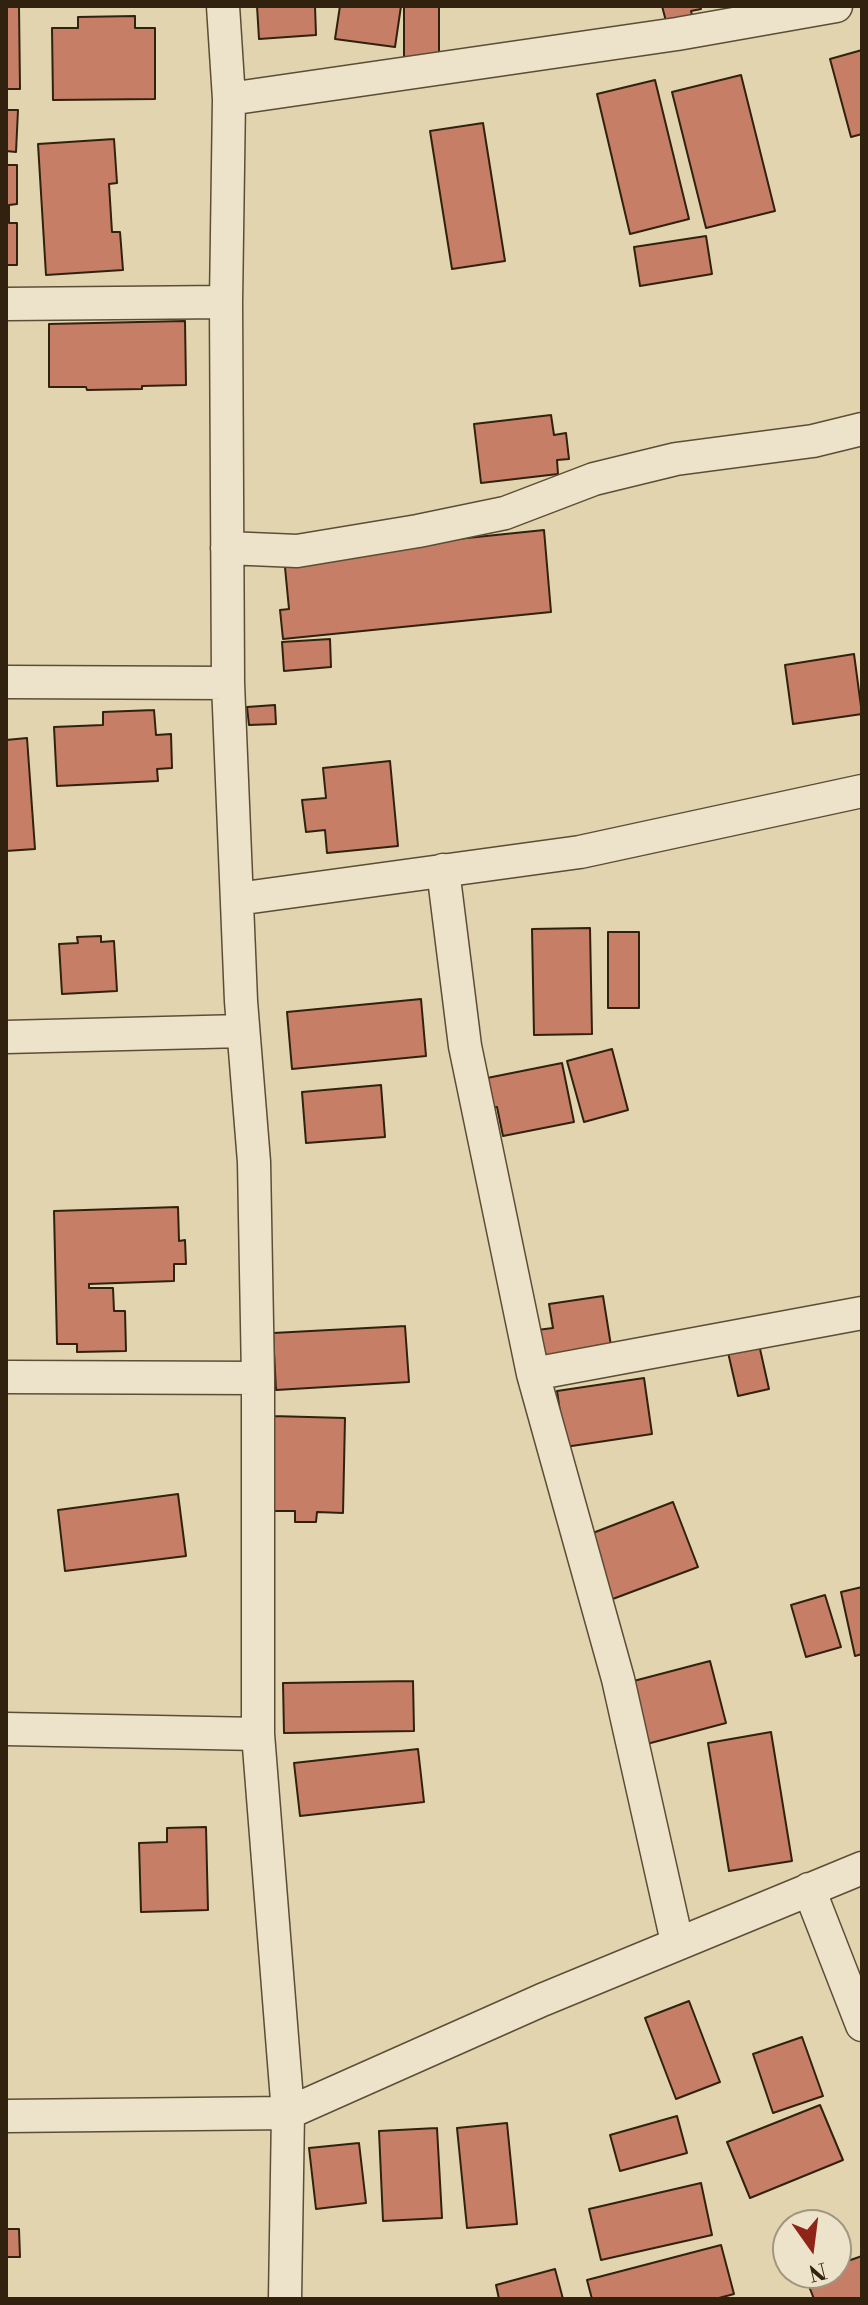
<!DOCTYPE html>
<html>
<head>
<meta charset="utf-8">
<style>
	body { margin:0 }
	#map { position:relative; width:868px; height:2305px; overflow:hidden; background:#e1d4ae; font-family:"Libre Bodoni",serif }
	canvas { display:block }
	.frame { position:absolute; inset:0; border:8px solid #30220e; pointer-events:none }
	.north { position:absolute; left:772px; top:2209px; width:80px; height:80px; box-sizing:border-box; background:#ece3ca; border:2px solid #a1967f; border-radius:50%; rotate:166deg; font-size:22px; font-weight:700; line-height:32px; text-align:center; color:#30220e }
	.north::after { content:''; display:block; margin:auto; width:28px; height:36px; background:#8f2418; clip-path:polygon(50% 0,100% 100%,50% 72%,0 100%) }
</style>
</head>
<body>
<div id="map">
<canvas width="868" height="2305"></canvas>
<div class="frame"></div>
<div class="north">N</div>
</div>
<script>
const context = document.querySelector('canvas').getContext('2d');
context.lineJoin = 'round';
function fillPath(path, color) {
  context.fillStyle = color;
  context.fill(path, 'evenodd');
}
function toPath(rows) {
  const path = new Path2D();
  for (const r of rows) {
    path.moveTo(r[0], r[1]);
    for (let i = 2; i < r.length; i += 2) path.lineTo(r[i], r[i + 1]);
  }
  return path;
}
function trace(path, color, width, dash) {
  context.strokeStyle = color;
  context.lineWidth = width;
  context.lineCap = dash ? 'butt' : 'round';
  context.setLineDash(dash || []);
  context.stroke(path);
}
const building = toPath([
	[6,6,19,6,20,89,6,89,6,6],
	[257,6,315,6,316,35,259,39,257,6],
	[340,6,401,6,395,47,335,39,340,6],
	[404,6,439,6,439,67,404,67,404,6],
	[662,6,700,6,701,9,691,11,694,23,668,29,662,6],
	[135,16,135,28,155,28,155,99,53,100,52,28,78,28,78,17,135,16],
	[862,50,862,134,851,137,830,59,862,50],
	[741,75,775,211,706,228,672,92,741,75],
	[655,80,689,219,630,234,597,94,655,80],
	[6,110,18,110,16,152,6,151,6,110],
	[483,123,505,261,452,269,430,131,483,123],
	[114,139,117,183,109,184,112,232,120,232,123,270,46,275,38,144,114,139],
	[6,165,17,165,17,204,9,205,9,223,17,223,17,265,6,265,6,165],
	[706,236,712,274,640,286,634,247,706,236],
	[185,321,186,385,142,386,142,389,87,390,86,387,49,387,49,324,185,321],
	[551,415,554,435,566,433,569,459,557,460,558,474,481,483,474,424,551,415],
	[544,530,551,612,283,639,280,610,289,609,284,557,544,530],
	[330,639,331,667,284,671,282,642,330,639],
	[854,654,862,714,793,724,785,665,854,654],
	[275,705,276,724,249,725,247,707,275,705],
	[154,710,156,735,171,734,172,768,157,769,158,781,57,786,54,727,103,725,103,712,154,710],
	[27,738,35,849,6,851,6,740,27,738],
	[390,761,398,846,327,853,325,830,306,832,302,800,326,798,323,768,390,761],
	[590,928,592,1034,534,1035,532,929,590,928],
	[608,932,639,932,639,1008,608,1008,608,932],
	[101,936,101,942,114,941,117,991,62,994,59,944,78,943,77,937,101,936],
	[421,999,426,1056,292,1069,287,1012,421,999],
	[612,1049,628,1110,584,1122,567,1061,612,1049],
	[562,1063,574,1122,503,1136,497,1107,488,1108,482,1079,562,1063],
	[381,1085,385,1137,306,1143,302,1092,381,1085],
	[178,1207,179,1241,185,1240,186,1264,174,1264,174,1281,89,1284,89,1288,113,1288,114,1311,125,1311,126,1351,77,1352,77,1344,57,1344,54,1211,178,1207],
	[603,1296,612,1352,542,1363,537,1330,553,1328,549,1304,603,1296],
	[405,1326,409,1382,276,1390,273,1333,405,1326],
	[758,1340,769,1389,738,1396,727,1348,758,1340],
	[644,1378,652,1434,565,1447,557,1391,644,1378],
	[272,1416,345,1418,343,1513,317,1512,316,1522,295,1522,295,1511,269,1511,272,1416],
	[178,1494,186,1556,65,1571,58,1510,178,1494],
	[673,1502,698,1567,610,1600,585,1536,673,1502],
	[862,1587,862,1654,855,1656,841,1592,862,1587],
	[825,1595,841,1647,806,1657,791,1605,825,1595],
	[710,1661,726,1723,643,1745,626,1683,710,1661],
	[413,1681,414,1731,284,1733,283,1683,413,1681],
	[771,1732,792,1861,729,1871,708,1743,771,1732],
	[418,1749,424,1802,300,1816,294,1763,418,1749],
	[206,1827,208,1910,141,1912,139,1843,167,1842,167,1828,206,1827],
	[689,2001,720,2082,676,2099,645,2018,689,2001],
	[802,2037,823,2096,773,2113,753,2054,802,2037],
	[820,2105,843,2160,750,2198,727,2142,820,2105],
	[677,2116,687,2153,620,2171,610,2135,677,2116],
	[507,2123,517,2224,467,2228,457,2128,507,2123],
	[437,2128,442,2218,383,2221,379,2131,437,2128],
	[359,2143,366,2203,316,2209,309,2148,359,2143],
	[701,2183,712,2235,601,2260,589,2209,701,2183],
	[6,2229,19,2229,20,2257,6,2257,6,2229],
	[721,2245,734,2294,715,2299,592,2299,587,2280,721,2245],
	[862,2256,862,2299,814,2299,805,2276,814,2273,836,2273,836,2265,862,2256],
	[555,2269,563,2299,499,2299,496,2285,555,2269]
]);
fillPath(building, '#c77e66');
trace(building, '#30220e', 2);
const minor = toPath([
	[223,6,229,99,226,302,228,683,241,1001,254,1162,258,1378,258,1734,288,2113,285,2299],
	[229,99,677,34,836,6],
	[6,304,226,302],
	[227,548,297,551,418,531,505,513,594,479,676,459,813,441,862,429],
	[6,682,228,683],
	[443,870,465,1046,533,1374,618,1679,677,1942],
	[237,899,580,852,862,791],
	[6,1037,243,1031],
	[533,1374,862,1313],
	[6,1377,258,1378],
	[6,1729,258,1734],
	[809,1889,862,2025],
	[6,2116,288,2113,542,2000,862,1868]
]);
trace(minor, '#5c4e36', 35);
trace(minor, '#ece3ca', 32);
</script>
</body>
</html>
